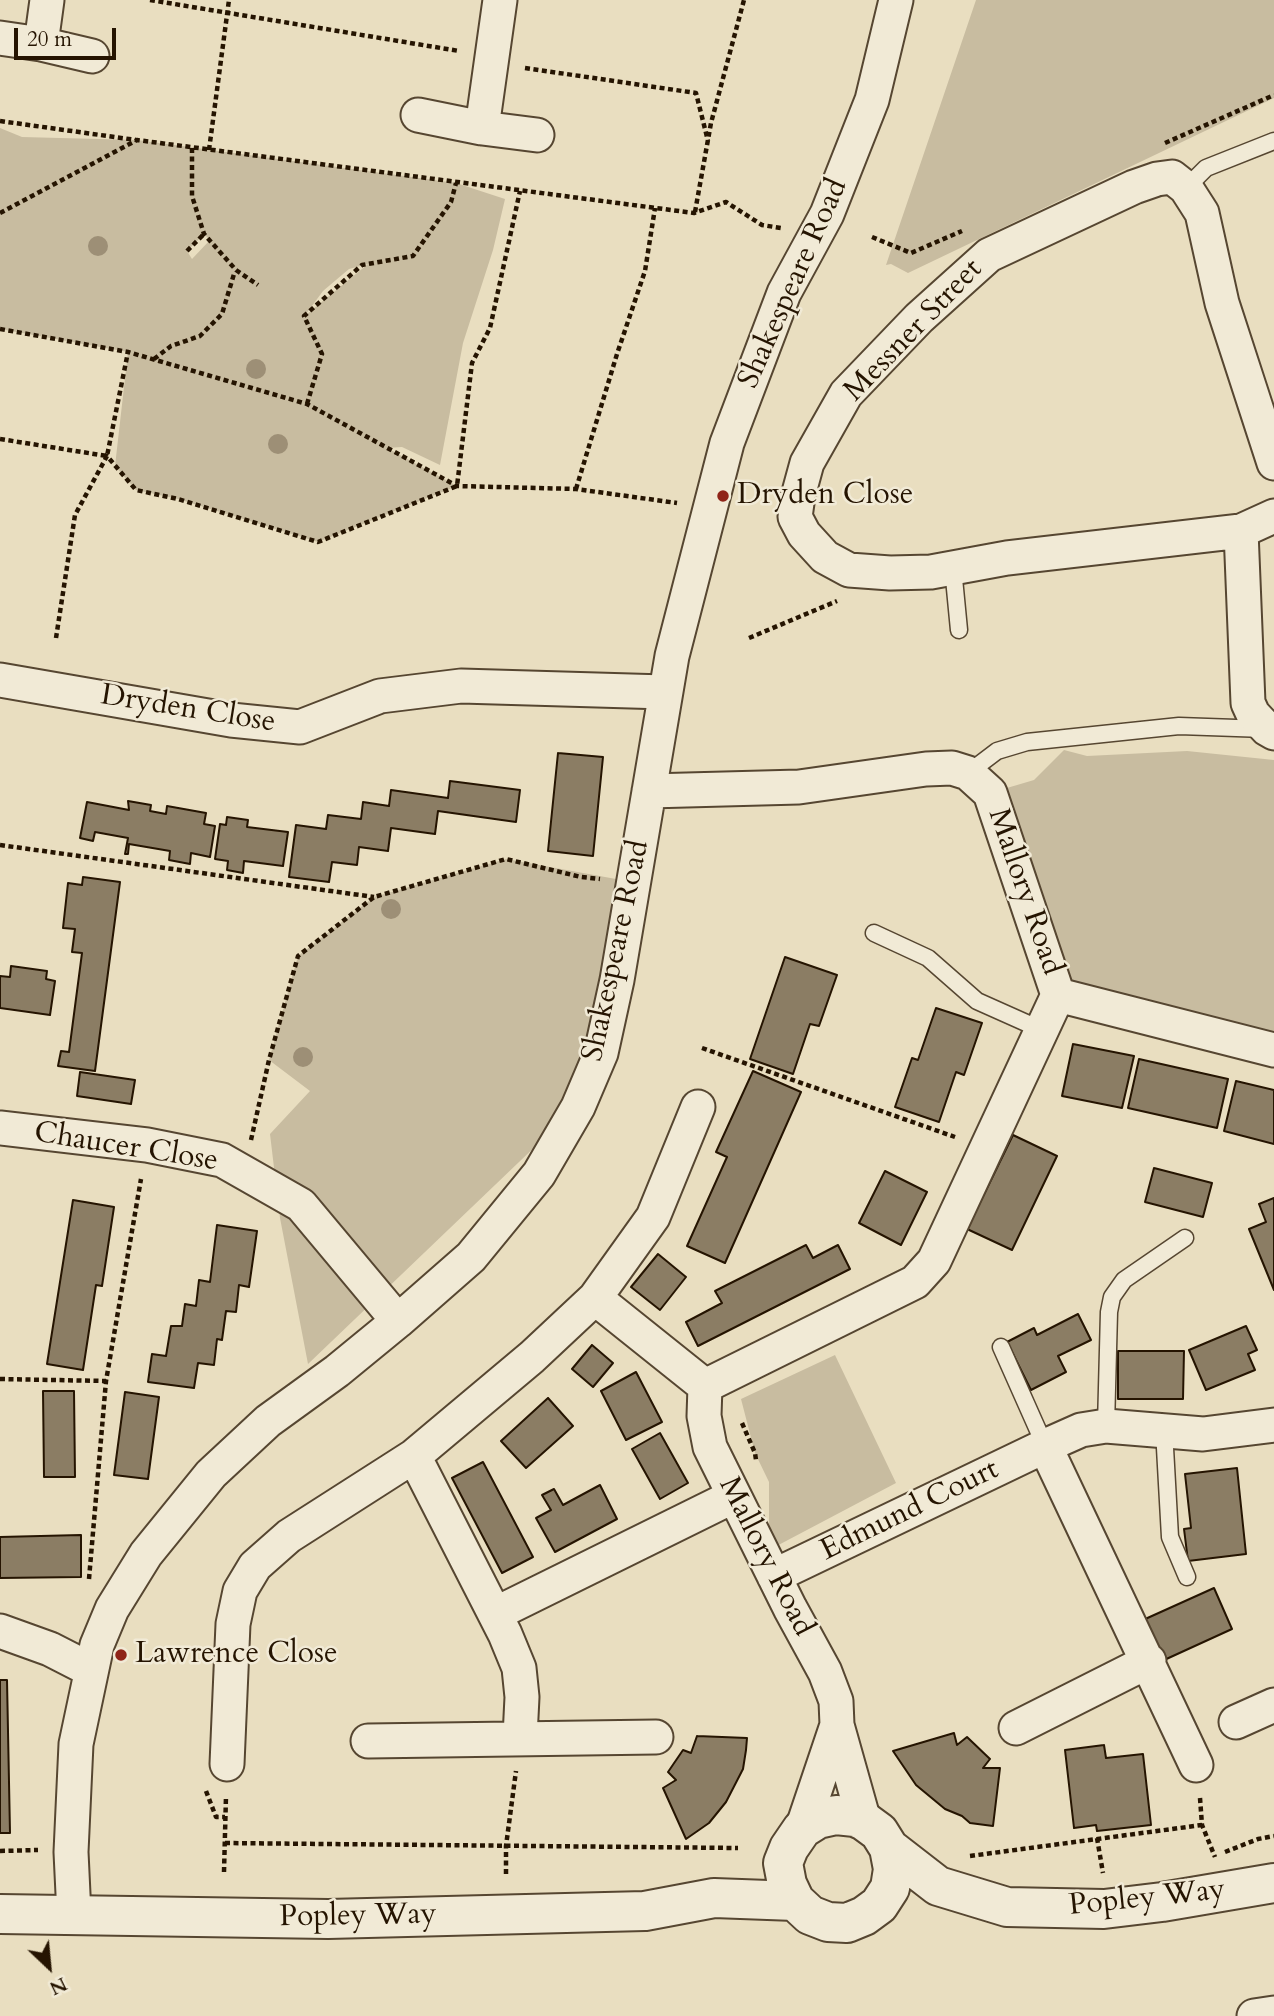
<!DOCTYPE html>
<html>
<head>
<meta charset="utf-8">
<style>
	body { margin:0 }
	#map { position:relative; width:1274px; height:2016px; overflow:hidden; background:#e9dec0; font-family:Cardo,serif }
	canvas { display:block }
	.north { position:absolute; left:14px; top:1932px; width:70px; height:70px; -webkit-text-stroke:5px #f1ead6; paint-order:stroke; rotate:154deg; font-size:19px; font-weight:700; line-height:28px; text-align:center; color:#251401 }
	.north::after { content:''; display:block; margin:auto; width:24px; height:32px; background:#251401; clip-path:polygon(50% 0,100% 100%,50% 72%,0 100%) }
	.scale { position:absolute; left:14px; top:28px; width:102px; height:32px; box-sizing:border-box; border:4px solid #251401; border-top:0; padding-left:9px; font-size:21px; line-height:24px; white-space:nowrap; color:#251401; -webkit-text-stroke:5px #f1ead6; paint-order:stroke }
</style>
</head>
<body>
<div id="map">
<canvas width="1274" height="2016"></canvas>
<div class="north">N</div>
<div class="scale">20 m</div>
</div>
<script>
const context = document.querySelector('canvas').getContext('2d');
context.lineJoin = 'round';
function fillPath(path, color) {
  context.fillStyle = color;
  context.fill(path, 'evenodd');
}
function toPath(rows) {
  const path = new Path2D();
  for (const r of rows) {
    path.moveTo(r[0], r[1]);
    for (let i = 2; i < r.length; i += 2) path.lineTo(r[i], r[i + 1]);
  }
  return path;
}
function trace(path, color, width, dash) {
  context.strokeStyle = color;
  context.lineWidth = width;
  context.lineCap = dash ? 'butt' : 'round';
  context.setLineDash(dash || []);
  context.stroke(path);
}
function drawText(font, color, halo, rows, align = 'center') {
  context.font = font + ' Cardo,serif';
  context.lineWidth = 5;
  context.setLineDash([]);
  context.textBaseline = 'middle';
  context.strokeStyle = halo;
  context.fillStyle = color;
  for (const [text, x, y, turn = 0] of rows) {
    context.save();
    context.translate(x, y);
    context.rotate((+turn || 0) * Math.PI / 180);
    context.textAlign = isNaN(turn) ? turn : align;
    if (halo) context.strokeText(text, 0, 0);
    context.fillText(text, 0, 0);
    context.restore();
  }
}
fillPath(toPath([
	[976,0,1274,0,1274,98,908,273,891,264,886,265],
	[0,128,22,137,137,140,456,183,505,199,493,250,463,343,440,465,402,447,387,448,457,486,318,542,178,499,136,490,115,466,128,352,0,329],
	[204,234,210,240,192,259,187,251],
	[368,264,307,314,306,314,323,291,349,269],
	[1064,750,1087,756,1187,751,1274,760,1274,1040,1058,995,990,793,1034,780],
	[506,859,627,881,578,1078,542,1140,308,1364,280,1218,270,1134,310,1091,269,1060,298,956,374,897],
	[835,1355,896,1483,769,1550,769,1482,755,1453,741,1399]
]), '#c8bca0');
const building = toPath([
	[558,753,603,757,593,856,548,851,558,753],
	[450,781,520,790,516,822,438,811,435,834,391,828,388,851,359,847,357,865,332,862,329,882,289,877,296,825,326,829,328,815,361,819,363,802,389,806,391,790,448,798,450,781],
	[128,801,151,805,150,811,166,814,167,806,206,813,204,824,215,826,210,857,191,853,190,864,169,860,170,851,129,844,128,854,125,854,128,838,95,832,93,841,80,838,87,802,129,810,128,801],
	[227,817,248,820,247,827,288,832,283,866,244,861,243,873,227,870,228,861,215,859,220,824,226,825,227,817],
	[83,877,120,882,95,1071,58,1066,61,1051,69,1052,82,953,72,952,75,929,63,928,68,883,82,885,83,877],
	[785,957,837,975,819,1026,810,1024,793,1074,750,1059,785,957],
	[11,966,47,971,46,979,55,981,50,1015,0,1008,0,976,10,977,11,966],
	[936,1008,982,1023,964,1075,956,1072,939,1122,895,1107,912,1058,918,1060,936,1008],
	[1073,1044,1134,1056,1122,1108,1062,1096,1073,1044],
	[1139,1059,1228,1079,1217,1128,1128,1108,1139,1059],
	[753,1071,801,1092,725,1263,687,1246,727,1157,716,1152,753,1071],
	[80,1072,135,1080,131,1104,77,1096,80,1072],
	[1236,1081,1274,1090,1274,1144,1224,1131,1236,1081],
	[1013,1135,1057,1156,1012,1250,967,1229,1013,1135],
	[1154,1168,1212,1183,1203,1217,1145,1202,1154,1168],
	[885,1171,927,1192,901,1245,859,1223,885,1171],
	[1274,1198,1274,1290,1249,1229,1266,1222,1259,1204,1274,1198],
	[73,1200,114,1207,102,1286,96,1285,83,1370,47,1364,73,1200],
	[217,1225,257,1231,249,1287,239,1285,236,1312,226,1311,222,1340,217,1339,214,1365,198,1363,194,1388,148,1382,152,1354,166,1356,171,1326,182,1326,185,1304,196,1306,199,1280,210,1282,217,1225],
	[806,1245,813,1258,838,1245,850,1269,698,1346,686,1322,722,1303,715,1291,806,1245],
	[658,1254,686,1277,660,1310,631,1287,658,1254],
	[1078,1314,1091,1340,1058,1356,1066,1372,1031,1390,1007,1342,1034,1328,1037,1335,1078,1314],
	[1246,1326,1257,1350,1248,1354,1255,1370,1206,1390,1189,1350,1246,1326],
	[592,1345,613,1363,593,1387,572,1369,592,1345],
	[1118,1351,1184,1351,1183,1399,1118,1399,1118,1351],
	[636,1372,662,1422,626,1440,601,1391,636,1372],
	[43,1391,74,1391,75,1477,44,1477,43,1391],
	[125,1392,159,1397,148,1479,114,1475,125,1392],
	[548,1398,573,1426,526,1468,501,1441,548,1398],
	[660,1433,688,1483,660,1499,632,1449,660,1433],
	[483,1462,533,1557,502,1573,452,1478,483,1462],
	[1237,1468,1246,1554,1188,1561,1184,1529,1191,1528,1185,1474,1237,1468],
	[600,1485,617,1519,555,1552,536,1518,551,1510,542,1495,554,1489,563,1505,600,1485],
	[81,1535,81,1577,0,1578,0,1537,81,1535],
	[1214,1588,1232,1629,1162,1661,1143,1620,1214,1588],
	[0,1680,7,1680,10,1833,0,1833,0,1680],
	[954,1733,957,1745,967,1737,990,1759,983,1768,1000,1768,993,1826,970,1823,962,1816,945,1809,916,1785,893,1751,954,1733],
	[697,1736,747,1738,746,1750,743,1769,726,1802,709,1823,686,1839,663,1788,676,1780,668,1772,683,1750,691,1753,697,1736],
	[1104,1745,1106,1758,1143,1754,1151,1825,1097,1831,1096,1825,1074,1828,1065,1750,1104,1745]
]);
fillPath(building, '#8b7d64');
trace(building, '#251401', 2);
const service = toPath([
	[1186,188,1206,168,1274,141],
	[953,568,959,630],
	[968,773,997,751,1027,742,1179,726,1265,729],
	[874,933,928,958,977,1001,1042,1030],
	[1001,1347,1045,1446],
	[1106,1426,1109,1312,1112,1297,1124,1280,1185,1238],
	[1164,1430,1170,1537,1187,1577]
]);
const minor = toPath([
	[0,38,41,44,92,56],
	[41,44,47,0],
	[418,115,482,128,537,135],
	[482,128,500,0],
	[1274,463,1222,303,1202,213,1186,188,1172,177,1157,179,1134,187,989,255,919,318,846,394,807,463,798,496,795,517,804,534,825,557,849,570,890,573,931,572,1007,558,1241,531,1274,516],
	[1241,531,1248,703,1253,714,1267,729,1274,733],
	[0,680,231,720,300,727,380,696,461,686,665,692],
	[649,791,799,787,926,769,952,768,968,773,990,793,1058,995,934,1261,915,1282,705,1386],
	[1058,995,1274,1050],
	[0,1128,147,1145,222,1160,301,1205,398,1321],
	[595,1298,705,1386],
	[705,1386,704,1416,710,1447,790,1608,825,1672,836,1701,837,1725,864,1821],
	[1045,1446,1081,1430,1106,1426,1203,1434,1274,1425],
	[414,1456,505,1634,519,1668,522,1697,520,1737],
	[774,1576,1045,1446,1196,1765],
	[495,1614,734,1496],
	[0,1631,50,1649,91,1670],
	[1236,1722,1274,1705],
	[1016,1728,1149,1661],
	[368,1741,656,1737],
	[227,1764,233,1624,240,1591,255,1566,289,1536,414,1456,532,1357,595,1298,653,1217,698,1107],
	[802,1829,837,1725],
	[74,1915,71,1852,76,1744,97,1645,112,1609,146,1554,211,1474,268,1421,337,1371,398,1321,471,1257,539,1174,578,1107,601,1053,617,980,672,656,727,443,784,293,827,214,872,100,896,0],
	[1254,2016,1274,2013]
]);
const tertiary = toPath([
	[889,1848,893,1869,890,1888,879,1905,864,1916,847,1923,828,1922,810,1915,795,1901,787,1884,783,1863,789,1848,802,1829,818,1819,836,1815,855,1817,864,1821,879,1832,889,1848,938,1886,1007,1907,1104,1909,1162,1902,1274,1883],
	[0,1914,328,1919,645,1911,714,1898,795,1901]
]);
trace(service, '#564631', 19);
trace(minor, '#564631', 37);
trace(tertiary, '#564631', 42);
trace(toPath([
	[150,0,459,51],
	[525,68,696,93,708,141],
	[0,121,136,140],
	[1165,143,1274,95],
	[192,148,192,196,204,234,236,270,258,285],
	[209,150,229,0],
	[695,212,711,123,744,0],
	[0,213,137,140,694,213,726,202,762,225,781,228],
	[872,237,911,253,962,231],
	[187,251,204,234],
	[0,329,128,352,307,404,457,486,576,489,677,503],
	[154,359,171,346,200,336,222,314,234,274],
	[307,404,322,354,304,316,362,265,413,256,451,202,456,183],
	[0,439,107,456,128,352],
	[576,489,617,354,645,271,655,208],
	[56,638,75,515,107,456,136,490,178,499,318,542,457,486,472,363,490,328,520,191],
	[749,638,837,601],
	[0,845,374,897],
	[702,1048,955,1137],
	[251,1140,269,1060,298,956,374,897,506,859,581,877,600,879],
	[0,1379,106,1381],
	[742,1423,755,1453,756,1460],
	[89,1579,106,1381,141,1179],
	[206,1791,216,1817,225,1817],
	[1200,1798,1202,1825,1215,1857],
	[1097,1838,1103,1873],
	[225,1843,738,1848],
	[0,1851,38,1850],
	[1225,1852,1258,1839,1274,1836],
	[970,1856,1202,1825],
	[224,1872,226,1796],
	[506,1874,506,1846,516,1771]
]), '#251401', 4.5, [5, 3.5]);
trace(service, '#f1ead6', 16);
trace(minor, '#f1ead6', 33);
trace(tertiary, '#f1ead6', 38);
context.fillStyle = '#9d8f76';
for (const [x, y] of [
	[98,246],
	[256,369],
	[278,444],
	[391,909],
	[303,1057]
]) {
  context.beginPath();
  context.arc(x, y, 10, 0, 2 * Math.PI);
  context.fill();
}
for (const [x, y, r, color] of [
	[723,496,7,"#8f2418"],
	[121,1655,7,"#8f2418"]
]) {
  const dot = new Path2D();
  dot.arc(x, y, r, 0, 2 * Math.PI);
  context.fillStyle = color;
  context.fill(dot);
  trace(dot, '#f1ead6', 2.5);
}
drawText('30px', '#251401', '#f1ead6', [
	["Shakespeare Road",794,284,-66],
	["Messner Street",914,331,-46],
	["Dryden Close",188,710,9],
	["Mallory Road",1024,892,71],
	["Shakespeare Road",617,951,-78],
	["Chaucer Close",126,1148,9],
	["Edmund Court",910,1511,-26],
	["Mallory Road",765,1557,63],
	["Popley Way",1147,1899,-6],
	["Popley Way",358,1917,-1]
]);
drawText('30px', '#251401', '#f1ead6', [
	["Dryden Close",737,496],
	["Lawrence Close",135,1655]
], 'left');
</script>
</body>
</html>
